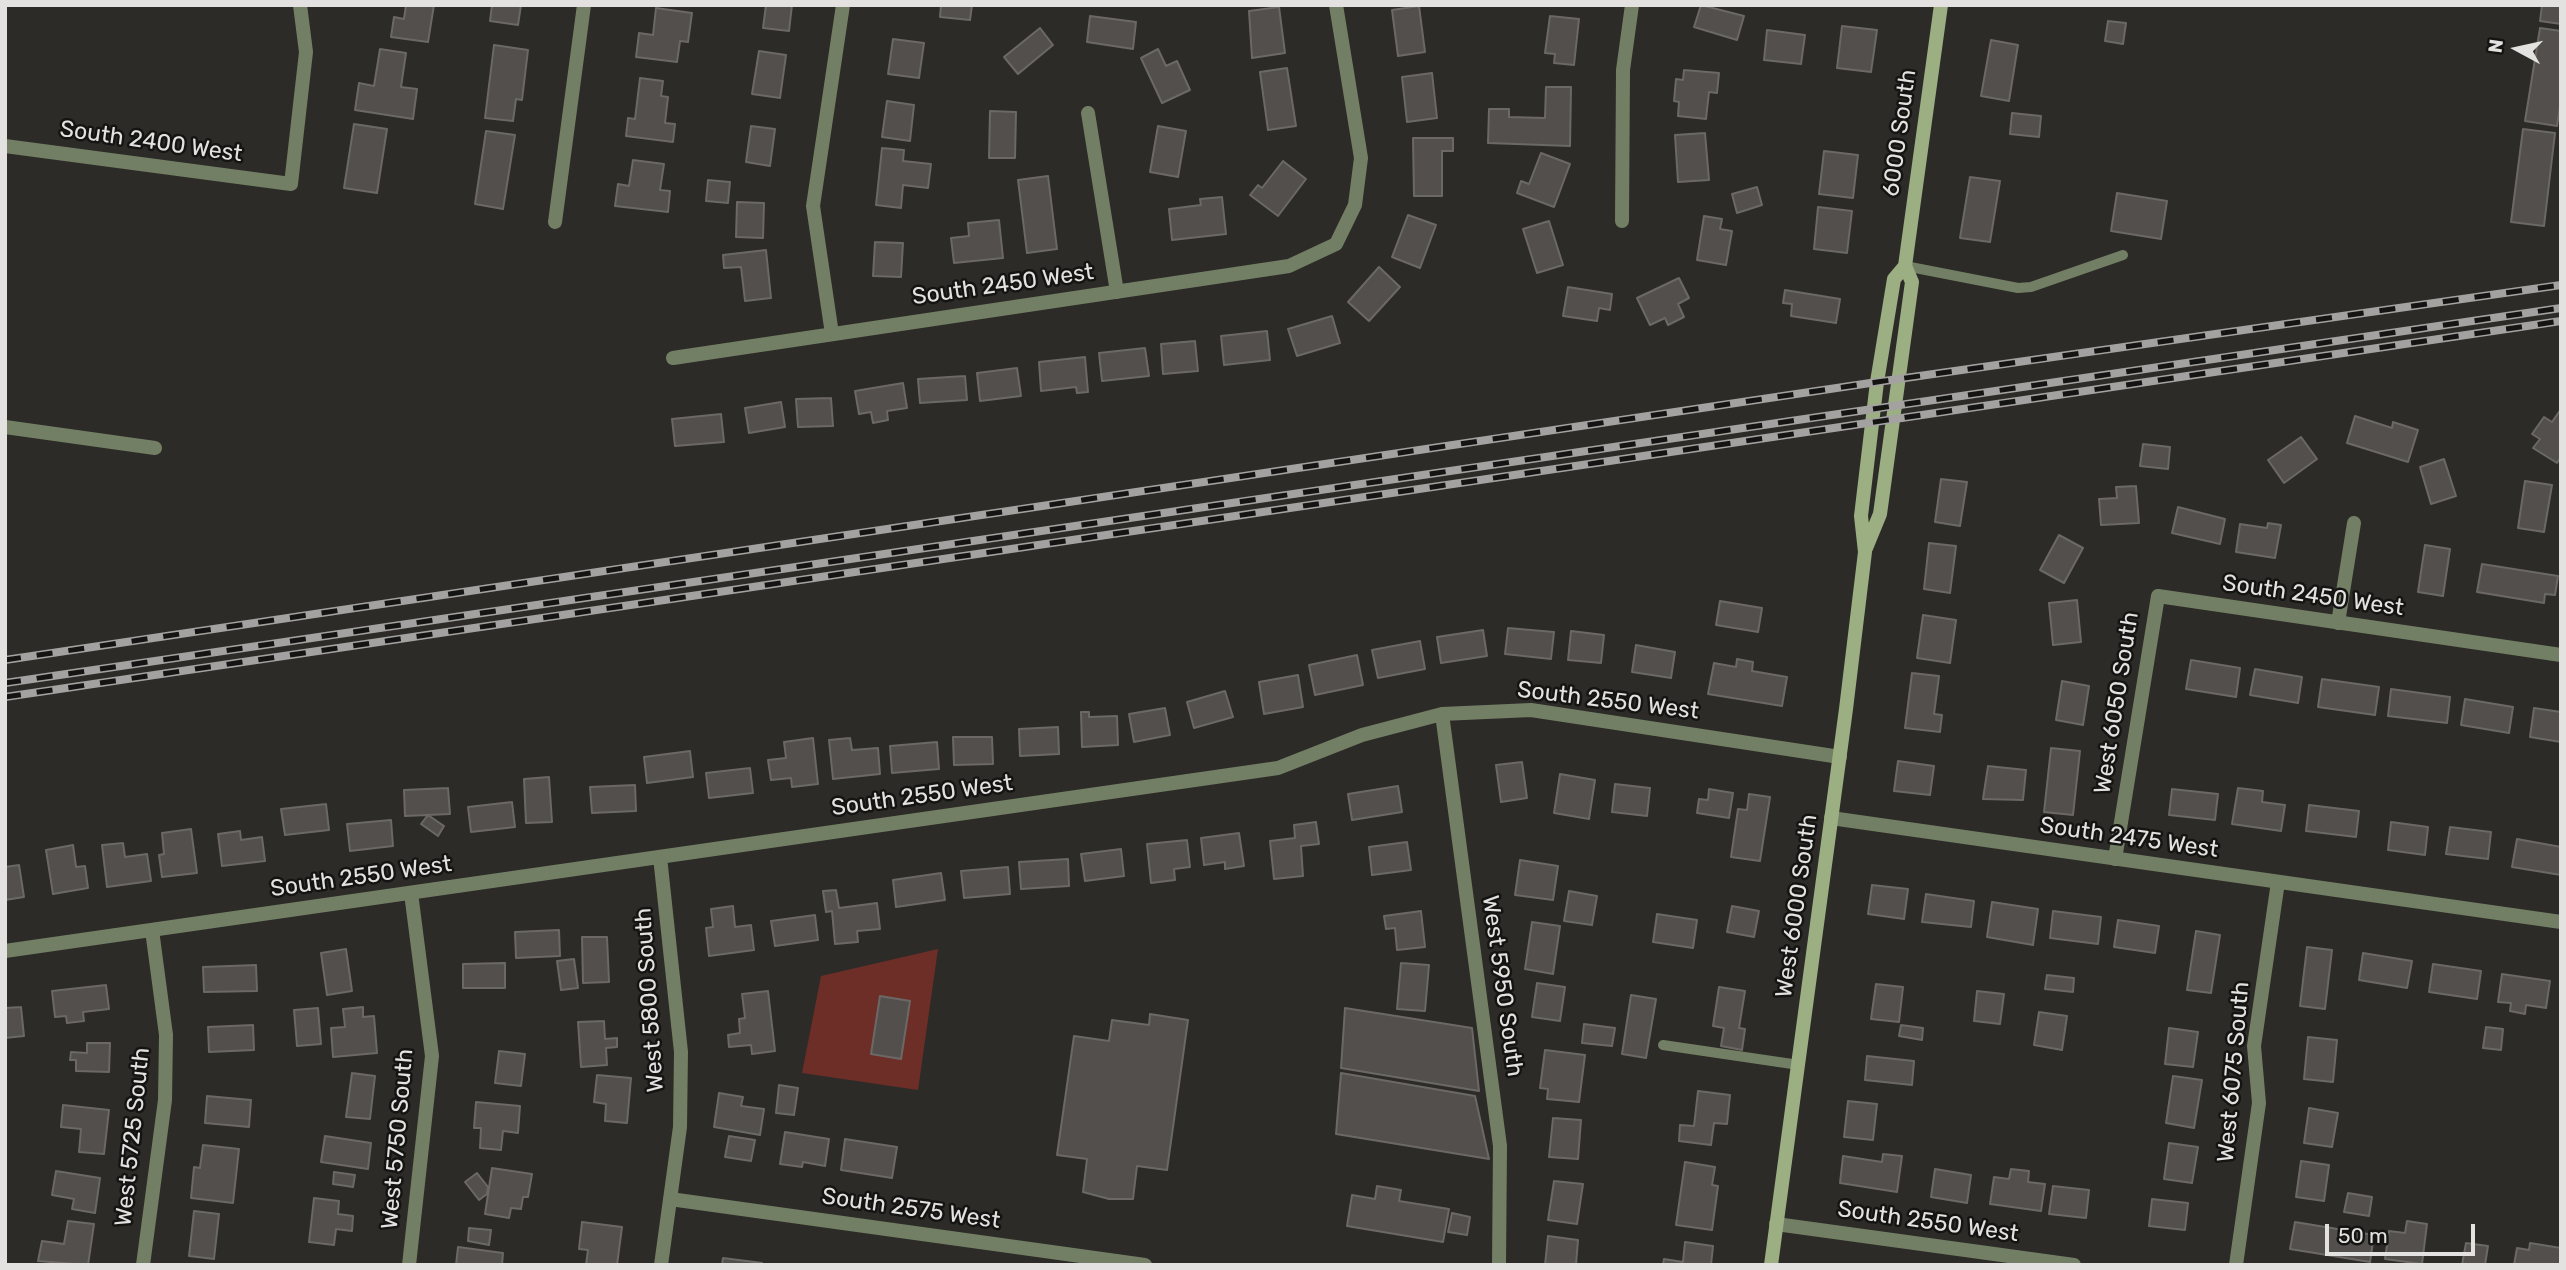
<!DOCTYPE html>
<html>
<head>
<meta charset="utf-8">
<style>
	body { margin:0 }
	#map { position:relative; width:2566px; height:1270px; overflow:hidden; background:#2c2b28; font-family:Rubik,sans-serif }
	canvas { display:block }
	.frame { position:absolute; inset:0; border:7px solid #e3e2e0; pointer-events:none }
	.north { position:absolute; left:2482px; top:14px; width:70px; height:70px; -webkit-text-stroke:5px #141412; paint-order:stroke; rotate:278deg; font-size:19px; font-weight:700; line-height:28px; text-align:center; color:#e3e2e0 }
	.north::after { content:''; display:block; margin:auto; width:24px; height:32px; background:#e3e2e0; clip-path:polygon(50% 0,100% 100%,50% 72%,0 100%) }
	.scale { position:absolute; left:2325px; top:1224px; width:150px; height:32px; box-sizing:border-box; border:4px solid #e3e2e0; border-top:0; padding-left:9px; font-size:21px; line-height:24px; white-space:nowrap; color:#e3e2e0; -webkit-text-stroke:5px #141412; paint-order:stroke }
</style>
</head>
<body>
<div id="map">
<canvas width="2566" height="1270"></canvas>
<div class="frame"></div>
<div class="north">N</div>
<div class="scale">50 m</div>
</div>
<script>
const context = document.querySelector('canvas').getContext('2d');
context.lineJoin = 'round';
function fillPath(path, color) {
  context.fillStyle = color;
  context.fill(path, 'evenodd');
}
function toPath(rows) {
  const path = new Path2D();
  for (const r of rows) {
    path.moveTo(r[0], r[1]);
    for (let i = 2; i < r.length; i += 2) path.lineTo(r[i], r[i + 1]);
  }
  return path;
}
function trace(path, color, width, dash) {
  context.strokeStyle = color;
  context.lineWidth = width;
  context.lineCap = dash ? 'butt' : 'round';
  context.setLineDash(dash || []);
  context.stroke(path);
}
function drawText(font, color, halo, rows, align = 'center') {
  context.font = font + ' Rubik,sans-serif';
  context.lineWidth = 5;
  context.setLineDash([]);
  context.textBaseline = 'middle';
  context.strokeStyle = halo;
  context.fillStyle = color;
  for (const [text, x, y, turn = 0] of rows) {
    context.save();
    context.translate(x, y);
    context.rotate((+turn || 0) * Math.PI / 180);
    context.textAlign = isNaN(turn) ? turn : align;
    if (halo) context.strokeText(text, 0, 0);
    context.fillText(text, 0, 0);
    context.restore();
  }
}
fillPath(toPath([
	[938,949,918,1090,802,1073,821,976]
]), '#6e2e28');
const building = toPath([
	[406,5,434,5,428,42,391,37,394,17,404,19,406,5],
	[492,5,521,5,518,25,490,21,492,5],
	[766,5,792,5,789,31,763,28,766,5],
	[941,5,972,5,970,20,940,17,941,5],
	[1701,5,1744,16,1737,40,1694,27,1701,5],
	[2542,5,2561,5,2561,24,2540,21,2542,5],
	[1419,6,1425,52,1398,56,1392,10,1419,6],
	[1279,7,1285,53,1252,58,1249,11,1279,7],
	[656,8,692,13,688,42,680,41,677,62,636,57,639,33,653,35,656,8],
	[1090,16,1136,22,1133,49,1087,42,1090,16],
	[1550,16,1579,19,1574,65,1554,63,1555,54,1545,53,1550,16],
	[2108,21,2126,23,2123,44,2105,41,2108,21],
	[1842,26,1877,30,1871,72,1837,68,1842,26],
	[1040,28,1053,45,1018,74,1004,57,1040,28],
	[2540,28,2561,31,2561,100,2557,126,2525,121,2540,28],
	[1767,30,1805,35,1801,64,1764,60,1767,30],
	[893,39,924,43,919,78,888,74,893,39],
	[1991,40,2018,45,2009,101,1981,96,1991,40],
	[494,45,528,50,522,100,516,99,513,121,485,118,494,45],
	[380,49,406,53,401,87,417,89,413,119,355,110,359,83,374,86,380,49],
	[1158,49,1166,66,1177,61,1190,90,1162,103,1141,58,1158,49],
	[759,51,786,55,780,98,752,94,759,51],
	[1287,68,1296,126,1268,130,1260,72,1287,68],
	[1684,70,1719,73,1717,93,1709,92,1706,119,1678,116,1679,102,1674,101,1676,79,1683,80,1684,70],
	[1432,73,1437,118,1407,122,1402,77,1432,73],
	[640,78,663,81,661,96,668,97,665,123,675,124,673,142,626,136,628,118,635,119,640,78],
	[1546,87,1571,87,1570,146,1488,143,1489,109,1509,109,1509,117,1545,118,1546,87],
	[887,101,914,105,910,141,882,137,887,101],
	[990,111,1016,112,1015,158,989,158,990,111],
	[2012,113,2041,116,2039,137,2010,134,2012,113],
	[354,124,387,129,377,193,344,188,354,124],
	[751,126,775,129,770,166,746,162,751,126],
	[1158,126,1186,131,1178,177,1150,172,1158,126],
	[2523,129,2555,133,2544,226,2511,222,2523,129],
	[486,131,515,135,503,209,475,204,486,131],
	[1705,133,1709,180,1678,182,1675,135,1705,133],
	[1413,138,1453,138,1453,151,1442,151,1442,196,1414,196,1413,138],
	[882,148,904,150,903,161,931,164,928,188,903,185,901,208,876,205,882,148],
	[1824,151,1858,155,1853,198,1819,194,1824,151],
	[1541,153,1570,164,1554,207,1517,193,1521,181,1529,184,1541,153],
	[633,160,664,164,660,190,670,191,668,212,615,206,618,184,629,186,633,160],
	[1283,161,1306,179,1278,216,1250,195,1258,185,1262,188,1283,161],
	[1048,176,1057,249,1027,253,1018,180,1048,176],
	[1970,177,2000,181,1990,242,1960,238,1970,177],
	[708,180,730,182,728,203,706,201,708,180],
	[1757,187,1762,205,1737,213,1732,194,1757,187],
	[2117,193,2167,201,2161,239,2111,231,2117,193],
	[1222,197,1226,234,1172,240,1169,209,1201,205,1200,199,1222,197],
	[737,202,764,203,763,238,736,237,737,202],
	[1818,207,1852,211,1847,253,1814,249,1818,207],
	[1408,215,1436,225,1420,268,1392,257,1408,215],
	[1704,216,1722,219,1720,229,1732,231,1726,265,1697,260,1704,216],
	[999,220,1003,258,954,263,951,238,969,236,968,223,999,220],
	[1549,221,1563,265,1537,273,1523,229,1549,221],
	[875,242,903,243,901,277,873,276,875,242],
	[766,250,771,298,745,301,741,267,724,268,723,255,766,250],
	[1379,267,1400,287,1369,321,1348,302,1379,267],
	[1679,278,1689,298,1678,304,1684,317,1668,325,1665,318,1650,325,1637,298,1679,278],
	[1568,287,1612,294,1610,310,1599,308,1597,321,1563,316,1568,287],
	[1785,290,1840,299,1836,323,1791,316,1792,304,1783,303,1785,290],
	[1332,316,1340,343,1297,356,1288,329,1332,316],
	[1267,331,1270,360,1224,365,1221,336,1267,331],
	[1195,341,1198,371,1163,374,1161,344,1195,341],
	[1145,348,1149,376,1102,381,1099,353,1145,348],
	[1085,357,1088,392,1077,393,1076,387,1041,391,1039,362,1085,357],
	[1017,368,1021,396,980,401,977,373,1017,368],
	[965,376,967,400,920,403,918,379,965,376],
	[903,383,907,408,887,411,888,420,873,423,871,412,859,414,855,391,903,383],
	[831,398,833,426,798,427,796,399,831,398],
	[781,402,785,427,749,433,745,408,781,402],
	[2561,409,2561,457,2557,463,2533,448,2540,439,2532,434,2544,417,2552,422,2561,409],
	[721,414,724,442,675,446,672,419,721,414],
	[2355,416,2392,428,2393,422,2418,430,2408,462,2347,443,2355,416],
	[2301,437,2317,459,2284,483,2268,460,2301,437],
	[2143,444,2170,447,2168,469,2140,466,2143,444],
	[2444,459,2456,496,2431,504,2420,467,2444,459],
	[1941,479,1967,482,1960,526,1935,522,1941,479],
	[2525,481,2552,485,2544,532,2518,528,2525,481],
	[2136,486,2139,523,2101,525,2099,499,2117,498,2116,487,2136,486],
	[2178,507,2225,519,2220,544,2172,533,2178,507],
	[2268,523,2281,525,2275,558,2236,552,2240,524,2267,528,2268,523],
	[2059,535,2083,548,2064,583,2040,570,2059,535],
	[1929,543,1956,546,1950,593,1924,589,1929,543],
	[2425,545,2450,549,2443,596,2418,592,2425,545],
	[2482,564,2558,576,2555,595,2545,594,2544,603,2477,592,2482,564],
	[2077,600,2081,642,2053,645,2049,603,2077,600],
	[1720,601,1762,608,1758,632,1716,625,1720,601],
	[1923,615,1956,620,1950,663,1917,658,1923,615],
	[1508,628,1554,632,1551,659,1505,654,1508,628],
	[1483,630,1487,656,1441,663,1437,637,1483,630],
	[1571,631,1604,635,1601,663,1568,660,1571,631],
	[1420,641,1425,669,1378,678,1372,650,1420,641],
	[1636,645,1675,652,1671,678,1632,672,1636,645],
	[1357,655,1363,685,1315,695,1309,665,1357,655],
	[1737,659,1753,662,1752,671,1787,677,1782,706,1708,694,1714,663,1736,667,1737,659],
	[2191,660,2240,668,2236,697,2186,689,2191,660],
	[2255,669,2302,677,2298,703,2250,695,2255,669],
	[1912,673,1939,676,1934,714,1942,715,1940,732,1905,728,1912,673],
	[1298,675,1303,707,1264,714,1259,682,1298,675],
	[2322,679,2379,687,2375,715,2318,707,2322,679],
	[2062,681,2089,686,2083,725,2056,720,2062,681],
	[2391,689,2450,697,2447,723,2388,716,2391,689],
	[1225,691,1233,717,1194,728,1187,702,1225,691],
	[2465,699,2513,707,2509,733,2461,725,2465,699],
	[1165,708,1170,735,1134,742,1129,714,1165,708],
	[2534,708,2561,712,2561,742,2530,737,2534,708],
	[1081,712,1089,712,1089,717,1117,716,1118,745,1082,747,1081,712],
	[1058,727,1059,754,1020,756,1019,729,1058,727],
	[953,737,992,737,993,764,954,765,953,737],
	[813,738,818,784,792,787,791,778,771,780,768,760,786,758,784,742,813,738],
	[850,738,852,750,878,748,880,774,833,779,829,740,850,738],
	[937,742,939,769,892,773,890,746,937,742],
	[2051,748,2080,751,2073,815,2044,812,2051,748],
	[690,751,693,777,647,783,644,757,690,751],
	[1898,761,1934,766,1930,795,1894,791,1898,761],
	[1522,762,1527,798,1501,802,1496,765,1522,762],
	[1988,766,2026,770,2023,800,1983,799,1988,766],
	[750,768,753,793,709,798,706,773,750,768],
	[1560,774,1595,780,1589,819,1554,813,1560,774],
	[549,777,552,822,526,823,524,779,549,777],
	[1615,784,1650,788,1647,816,1612,812,1615,784],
	[635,785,636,811,592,813,590,787,635,785],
	[1398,786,1402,812,1352,820,1348,794,1398,786],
	[448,788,450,814,405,816,404,790,448,788],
	[2238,788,2263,791,2262,802,2285,805,2281,831,2232,824,2238,788],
	[1709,789,1733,793,1729,818,1697,813,1699,799,1708,800,1709,789],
	[2172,789,2218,794,2215,820,2169,815,2172,789],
	[1749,794,1770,797,1760,861,1731,857,1738,809,1747,810,1749,794],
	[512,802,515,827,471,832,468,807,512,802],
	[326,804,329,830,285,835,281,809,326,804],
	[2309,805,2359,811,2356,837,2306,831,2309,805],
	[428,815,444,826,438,836,421,824,428,815],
	[391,820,393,846,350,851,347,824,391,820],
	[1316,822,1319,844,1301,846,1303,876,1274,879,1270,841,1295,838,1294,825,1316,822],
	[2391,822,2428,827,2425,855,2388,850,2391,822],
	[2450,827,2491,832,2488,859,2446,854,2450,827],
	[191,829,197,873,162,877,159,855,164,854,162,833,191,829],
	[240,831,241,840,262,837,265,861,222,866,218,834,240,831],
	[1239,833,1244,866,1225,869,1225,862,1204,865,1201,838,1239,833],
	[2517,839,2561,847,2561,875,2512,867,2517,839],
	[1187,840,1190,867,1174,869,1175,880,1151,883,1147,844,1187,840],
	[1407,842,1411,870,1372,875,1369,847,1407,842],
	[123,843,125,857,147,854,151,881,107,887,102,845,123,843],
	[73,845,76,867,85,866,88,888,53,894,46,850,73,845],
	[1121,849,1124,876,1085,881,1081,854,1121,849],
	[1068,859,1069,886,1021,889,1019,862,1068,859],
	[1520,860,1558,866,1553,900,1515,895,1520,860],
	[19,865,24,897,5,900,5,867,19,865],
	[1008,867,1010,894,964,898,961,871,1008,867],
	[941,873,945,900,896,907,893,880,941,873],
	[1872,885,1908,889,1904,919,1868,914,1872,885],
	[836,890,839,908,877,903,880,929,857,931,858,942,835,944,832,911,826,912,823,891,836,890],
	[1569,891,1597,896,1592,925,1564,921,1569,891],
	[1926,894,1974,901,1971,927,1922,922,1926,894],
	[1992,902,2038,909,2033,945,1987,937,1992,902],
	[733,906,735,927,751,925,754,950,709,956,706,928,713,927,711,909,733,906],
	[1732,906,1759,911,1754,937,1727,932,1732,906],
	[1421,911,1425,947,1397,950,1395,928,1386,929,1384,916,1421,911],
	[2053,911,2101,917,2098,944,2050,938,2053,911],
	[1657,914,1697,920,1693,948,1653,942,1657,914],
	[815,915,818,940,775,946,771,921,815,915],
	[2118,920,2159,926,2155,953,2114,947,2118,920],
	[1532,922,1560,926,1553,974,1525,969,1532,922],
	[559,930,560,956,516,958,515,932,559,930],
	[2196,931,2220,935,2211,993,2187,990,2196,931],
	[582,937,607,937,609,982,583,983,582,937],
	[2307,947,2332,950,2325,1009,2300,1006,2307,947],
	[346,949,352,991,327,995,321,953,346,949],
	[2363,953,2412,961,2407,988,2359,980,2363,953],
	[574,959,578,988,561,990,557,961,574,959],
	[505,963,505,988,463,988,463,964,505,963],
	[1401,963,1429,965,1425,1011,1397,1009,1401,963],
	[2433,964,2481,971,2477,999,2429,992,2433,964],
	[256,965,257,991,204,992,203,967,256,965],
	[2502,974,2550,981,2546,1008,2526,1005,2525,1014,2510,1011,2511,1003,2498,1002,2502,974],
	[2047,975,2074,978,2073,992,2045,989,2047,975],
	[1537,983,1565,987,1560,1021,1532,1017,1537,983],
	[1876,984,1903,987,1899,1022,1871,1019,1876,984],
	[106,985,109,1009,83,1012,84,1021,67,1023,66,1016,55,1017,52,991,106,985],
	[1719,987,1745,991,1739,1028,1745,1029,1742,1050,1721,1046,1724,1028,1713,1026,1719,987],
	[768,991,775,1051,752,1054,751,1045,729,1047,728,1035,740,1033,739,1019,745,1018,742,994,768,991],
	[1977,991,2004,994,2000,1024,1974,1021,1977,991],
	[1631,995,1656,999,1646,1058,1622,1054,1631,995],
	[880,996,910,1001,901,1059,871,1054,880,996],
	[21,1007,24,1036,5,1038,5,1008,21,1007],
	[363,1007,363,1017,374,1016,377,1053,333,1057,331,1028,345,1027,343,1009,363,1007],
	[318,1008,321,1044,297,1046,294,1010,318,1008],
	[1345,1008,1472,1028,1479,1091,1341,1068,1345,1008],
	[2039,1012,2067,1016,2062,1050,2034,1045,2039,1012],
	[1150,1014,1188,1020,1167,1170,1137,1166,1133,1199,1109,1199,1083,1192,1087,1159,1057,1155,1074,1036,1109,1041,1112,1020,1149,1025,1150,1014],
	[604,1021,605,1039,617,1038,617,1047,606,1048,607,1065,581,1067,578,1022,604,1021],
	[1584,1024,1615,1028,1612,1046,1582,1043,1584,1024],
	[253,1025,254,1050,209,1052,208,1027,253,1025],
	[1901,1025,1923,1028,1922,1040,1899,1036,1901,1025],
	[2486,1027,2503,1029,2501,1050,2483,1048,2486,1027],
	[2169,1028,2198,1032,2193,1067,2165,1064,2169,1028],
	[2308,1037,2337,1040,2333,1082,2304,1079,2308,1037],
	[87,1043,110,1043,109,1072,76,1071,76,1060,70,1060,71,1052,87,1053,87,1043],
	[1545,1050,1585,1055,1579,1102,1547,1099,1548,1089,1540,1088,1545,1050],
	[499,1051,525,1054,521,1086,495,1083,499,1051],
	[1867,1056,1914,1061,1912,1085,1865,1080,1867,1056],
	[352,1073,375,1076,370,1119,346,1117,352,1073],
	[1341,1073,1475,1096,1489,1159,1336,1134,1341,1073],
	[597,1075,631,1078,627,1123,605,1121,606,1104,594,1102,597,1075],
	[2173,1076,2202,1080,2194,1128,2166,1123,2173,1076],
	[779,1085,798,1088,794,1115,776,1113,779,1085],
	[1698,1091,1730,1095,1727,1124,1714,1123,1711,1145,1679,1141,1680,1125,1694,1126,1698,1091],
	[719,1093,743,1097,741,1106,764,1109,760,1135,714,1127,719,1093],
	[207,1096,251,1100,249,1127,205,1123,207,1096],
	[1848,1101,1877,1104,1873,1140,1844,1137,1848,1101],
	[476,1102,520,1106,518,1133,503,1131,501,1150,480,1148,481,1128,474,1128,476,1102],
	[63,1105,109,1110,104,1154,79,1152,81,1129,61,1127,63,1105],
	[2309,1108,2338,1113,2332,1147,2304,1143,2309,1108],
	[1553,1118,1581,1120,1578,1159,1549,1157,1553,1118],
	[785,1132,829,1139,825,1166,803,1162,802,1167,780,1164,785,1132],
	[325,1136,371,1143,368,1169,321,1162,325,1136],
	[729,1136,755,1140,751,1161,725,1157,729,1136],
	[845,1139,897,1147,892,1178,841,1170,845,1139],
	[2169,1143,2198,1147,2192,1183,2164,1179,2169,1143],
	[203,1145,239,1149,233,1203,191,1198,194,1167,200,1168,203,1145],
	[1883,1154,1902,1156,1897,1192,1840,1183,1843,1156,1882,1162,1883,1154],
	[2301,1161,2329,1165,2324,1201,2296,1197,2301,1161],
	[1685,1162,1715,1167,1712,1185,1718,1186,1712,1230,1676,1225,1685,1162],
	[492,1168,532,1174,528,1197,523,1197,521,1209,511,1208,509,1218,485,1214,492,1168],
	[1935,1169,1971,1175,1967,1203,1931,1197,1935,1169],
	[2011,1169,2029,1171,2028,1182,2045,1184,2041,1211,1990,1204,1994,1177,2009,1179,2011,1169],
	[56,1171,100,1178,95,1213,72,1209,74,1199,52,1195,56,1171],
	[334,1172,355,1175,353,1187,333,1184,334,1172],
	[477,1173,488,1187,487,1194,479,1200,465,1182,477,1173],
	[1554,1181,1583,1184,1577,1224,1548,1220,1554,1181],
	[1377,1186,1401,1190,1399,1201,1449,1209,1443,1242,1347,1226,1352,1195,1375,1199,1377,1186],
	[2053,1186,2089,1190,2086,1218,2049,1214,2053,1186],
	[2348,1193,2372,1197,2369,1216,2344,1212,2348,1193],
	[314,1198,339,1201,338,1214,353,1216,352,1231,336,1229,334,1245,309,1242,314,1198],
	[2152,1199,2188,1203,2185,1230,2149,1226,2152,1199],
	[194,1211,219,1214,214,1259,189,1256,194,1211],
	[1452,1213,1470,1217,1467,1235,1448,1232,1452,1213],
	[68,1221,94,1224,88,1265,38,1261,42,1241,64,1244,68,1221],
	[2407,1221,2427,1224,2422,1264,2385,1259,2389,1231,2405,1233,2407,1221],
	[582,1222,622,1227,617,1265,586,1265,588,1250,579,1249,582,1222],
	[2295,1222,2374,1235,2370,1262,2290,1249,2295,1222],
	[469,1228,491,1230,489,1245,468,1241,469,1228],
	[1548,1236,1578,1240,1576,1265,1545,1265,1548,1236],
	[1685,1242,1713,1246,1711,1265,1663,1265,1664,1259,1683,1262,1685,1242],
	[2466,1243,2488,1246,2485,1265,2462,1265,2466,1243],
	[2530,1243,2561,1248,2561,1265,2514,1265,2517,1248,2529,1250,2530,1243],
	[458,1247,503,1253,502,1265,456,1265,458,1247],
	[723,1258,762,1263,762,1265,722,1265,723,1258]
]);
fillPath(building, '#524f4c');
trace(building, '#6b6865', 2);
trace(toPath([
	[1905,266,2018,288,2031,287,2123,255],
	[1663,1045,1799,1065]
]), '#737f64', 10);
trace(toPath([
	[1088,113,1117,292],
	[5,146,291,184,306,52,300,5],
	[1622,221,1623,70,1632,5],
	[555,222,584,5],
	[832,334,813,206,843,5],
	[673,358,1289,266,1336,244,1355,205,1361,158,1336,5],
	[5,427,155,448],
	[2338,623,2354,523],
	[1442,714,1500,1146,1499,1265],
	[1831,818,2561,922],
	[660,857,681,1052,680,1127,661,1265],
	[2115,859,2158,596,2561,655],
	[5,951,1278,768,1362,735,1442,714,1531,710,1840,757],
	[670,1199,1145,1265],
	[1776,1224,2074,1265],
	[143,1265,165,1100,166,1035,152,930],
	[409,1265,432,1056,411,893],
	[2236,1265,2259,1103,2254,1046,2278,882]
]), '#737f64', 14);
trace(toPath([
	[1866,548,1880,514,1912,282,1905,266,1941,5],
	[1771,1265,1846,709,1865,552,1861,516,1877,382,1894,279,1905,266]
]), '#9caf83', 14);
const rail = toPath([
	[5,660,1877,382,2561,285],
	[5,683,2561,308],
	[5,697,2561,321]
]);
trace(rail, '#a3a2a0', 8);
trace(rail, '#141412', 5, [16]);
drawText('23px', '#e3e2e0', '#141412', [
	["6000 South",1900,133,-82],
	["South 2400 West",151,142,8],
	["South 2450 West",1003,285,-8],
	["South 2450 West",2313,596,8],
	["South 2550 West",1608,701,7],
	["West 6050 South",2117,703,-81],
	["South 2550 West",922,796,-8],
	["South 2475 West",2129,838,8],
	["South 2550 West",361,877,-8],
	["West 6000 South",1797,906,-82],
	["West 5950 South",1502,986,82],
	["West 5800 South",650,1000,-94],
	["West 6075 South",2234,1072,-85],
	["West 5725 South",133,1137,-84],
	["West 5750 South",398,1139,-85],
	["South 2575 West",911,1209,8],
	["South 2550 West",1928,1222,8]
]);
</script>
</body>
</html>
